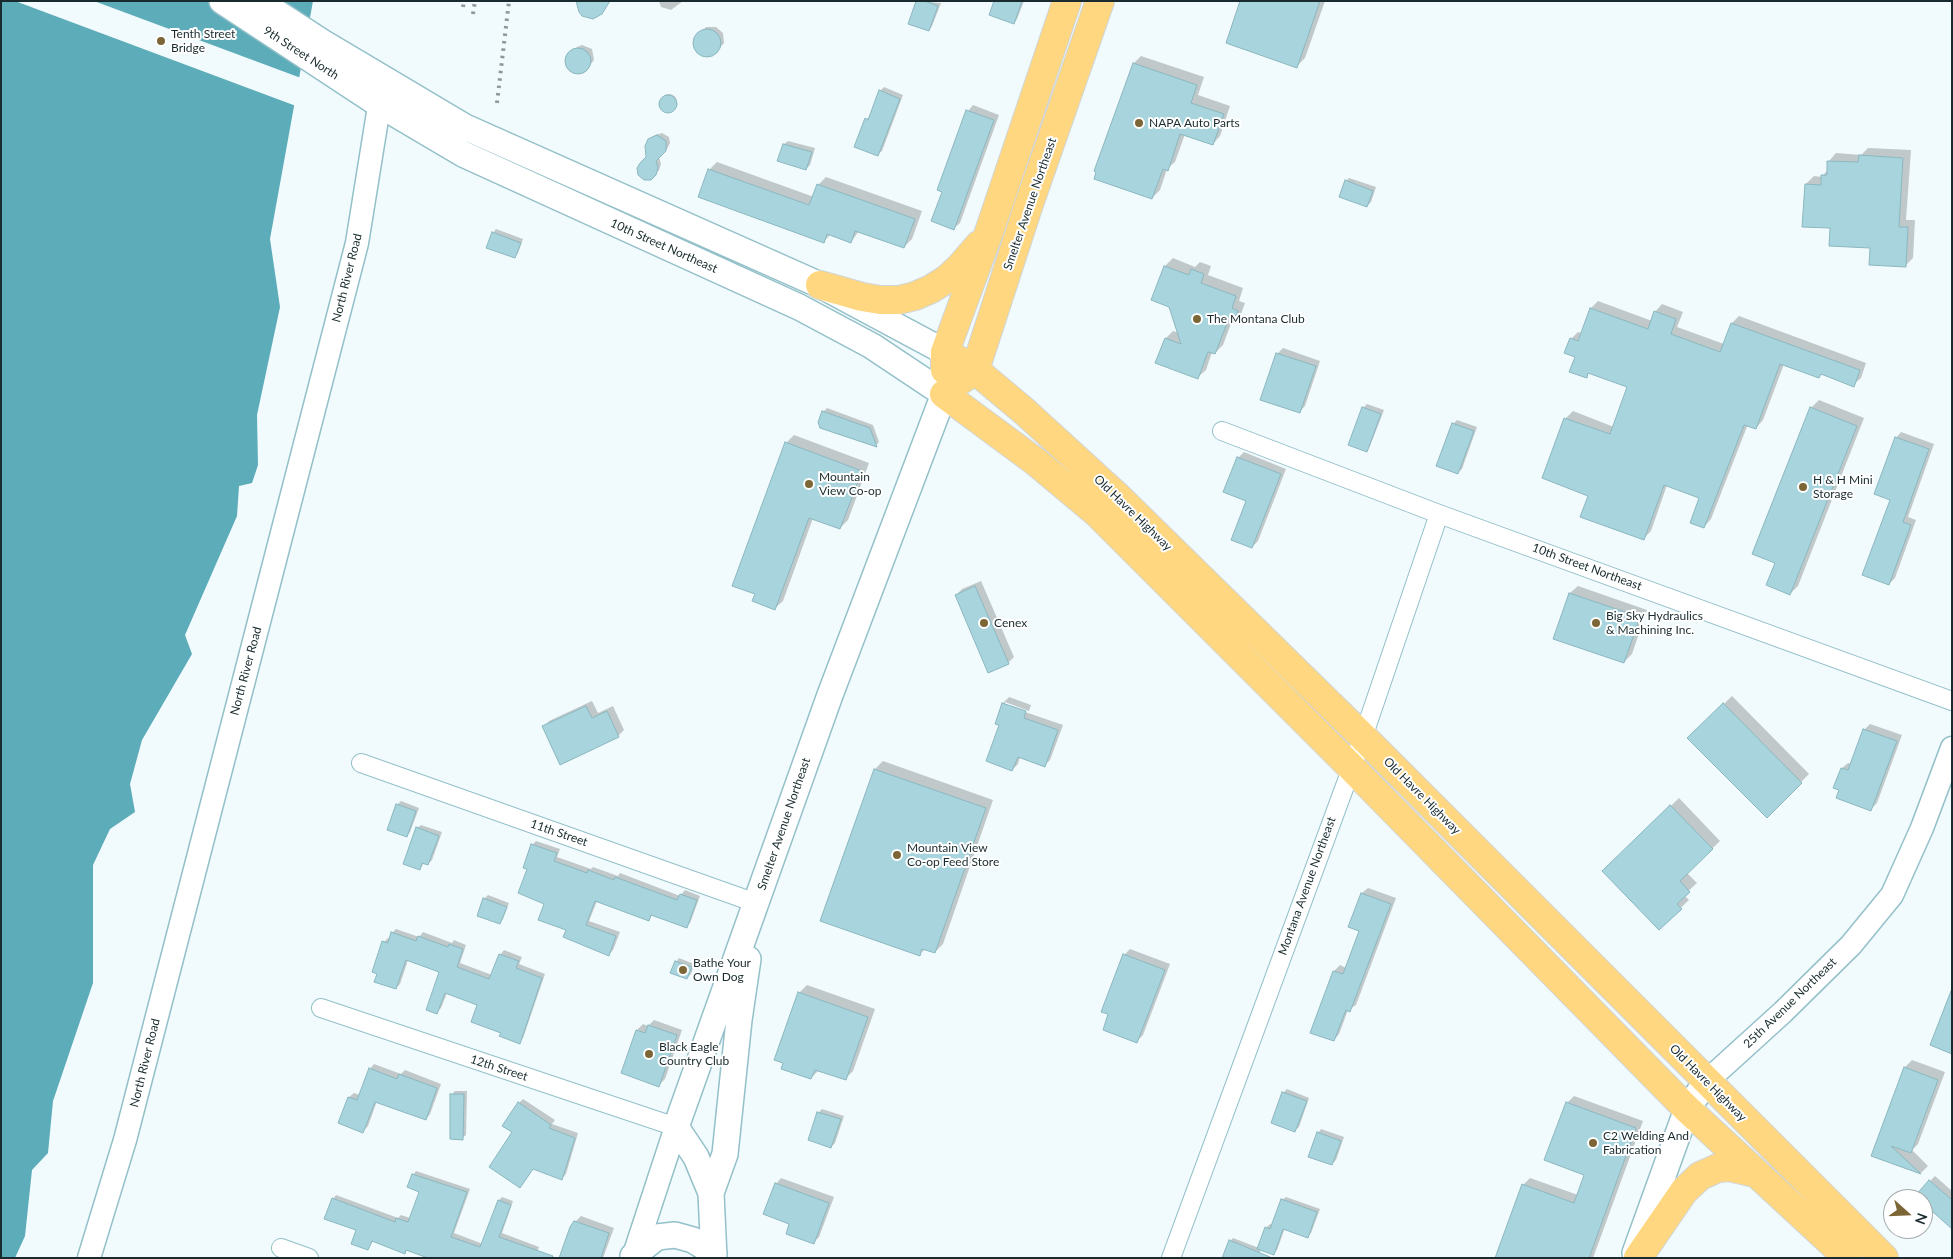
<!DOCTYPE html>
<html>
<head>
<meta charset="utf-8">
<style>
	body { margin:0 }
	#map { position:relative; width:1953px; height:1259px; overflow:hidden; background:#f1fafc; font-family:Lato,sans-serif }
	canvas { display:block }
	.frame { position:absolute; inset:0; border:2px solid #192b2e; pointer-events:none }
	.north { position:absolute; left:1883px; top:1189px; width:50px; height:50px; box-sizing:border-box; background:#fff; border:1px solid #a3aaab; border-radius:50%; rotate:110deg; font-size:14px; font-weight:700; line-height:20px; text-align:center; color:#192b2e }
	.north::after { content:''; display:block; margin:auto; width:18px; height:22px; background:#7c6636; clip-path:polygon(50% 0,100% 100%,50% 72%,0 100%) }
</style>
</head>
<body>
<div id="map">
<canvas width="1953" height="1259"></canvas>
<div class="frame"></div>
<div class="north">N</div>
</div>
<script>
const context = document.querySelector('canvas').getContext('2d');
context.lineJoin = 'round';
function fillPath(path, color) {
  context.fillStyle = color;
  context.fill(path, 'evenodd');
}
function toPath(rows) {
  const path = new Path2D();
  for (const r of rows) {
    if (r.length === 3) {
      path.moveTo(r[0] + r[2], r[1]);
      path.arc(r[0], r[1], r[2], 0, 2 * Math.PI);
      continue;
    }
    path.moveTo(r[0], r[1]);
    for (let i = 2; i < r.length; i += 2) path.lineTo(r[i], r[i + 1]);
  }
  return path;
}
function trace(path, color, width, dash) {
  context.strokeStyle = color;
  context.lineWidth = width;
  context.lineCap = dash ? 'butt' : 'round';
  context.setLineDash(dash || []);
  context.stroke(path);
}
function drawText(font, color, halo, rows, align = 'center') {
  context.font = font + ' Lato,sans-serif';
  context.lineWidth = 4;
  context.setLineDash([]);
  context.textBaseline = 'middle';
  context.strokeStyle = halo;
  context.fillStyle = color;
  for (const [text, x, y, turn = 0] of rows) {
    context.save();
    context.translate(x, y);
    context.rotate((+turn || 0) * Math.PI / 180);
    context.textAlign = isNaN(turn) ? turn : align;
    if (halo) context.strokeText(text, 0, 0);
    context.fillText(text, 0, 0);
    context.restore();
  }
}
fillPath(toPath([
	[1,1,313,1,270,239,280,307,257,415,258,465,252,483,239,486,237,516,185,635,192,654,142,740,130,784,135,812,110,829,93,865,93,983,53,1101,48,1153,32,1170,25,1236,15,1258,1,1258]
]), '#5cacba');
fillPath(toPath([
	[15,1,94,1,301,78,296,106]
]), '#f1fafc');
fillPath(toPath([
	[659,1,683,1,671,10,661,7],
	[917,1,941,3,932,26,929,30],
	[995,1,1024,1,1017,19,1014,23],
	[1242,1,1325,1,1305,58,1297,66],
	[706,27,716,27,723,33,724,43,713,55,703,56,696,50,695,39],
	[582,45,592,49,594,60,586,70,574,72,568,67,567,59,575,48],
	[1141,56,1204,77,1198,95,1230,106,1220,136,1213,144,1185,134,1175,162,1167,169,1160,190,1152,198,1134,63],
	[884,87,903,95,882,151,878,154,866,119,871,116,880,91],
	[669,102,8],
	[973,105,999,115,960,223,954,228,943,191,968,111],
	[662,133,669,137,670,143,667,149,659,157,661,164,659,170,656,174,649,140,653,136],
	[788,141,815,148,810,165,806,169,784,144],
	[1868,148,1911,150,1906,220,1915,220,1913,258,1905,266,1831,227,1806,184,1814,176,1822,177,1828,169,1829,161,1836,153,1861,155],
	[717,162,814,197,818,185,826,177,922,211,912,239,904,247,859,231,851,242,831,234,824,241,709,170],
	[1349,178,1376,187,1371,202,1367,206,1346,181],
	[496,229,523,239,518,253,515,257,493,233],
	[1173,258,1195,267,1200,262,1211,266,1208,275,1243,288,1239,301,1245,303,1241,314,1232,321,1223,345,1215,353,1212,352,1206,370,1198,377,1166,338,1173,331,1179,333,1165,266],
	[1598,301,1652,321,1655,312,1662,304,1683,312,1677,327,1724,344,1732,323,1739,316,1866,363,1861,378,1853,385,1822,374,1819,377,1784,364,1763,420,1756,428,1748,424,1711,519,1704,527,1701,497,1667,485,1651,531,1644,538,1589,495,1543,478,1566,418,1573,411,1614,427,1628,386,1590,372,1586,376,1576,356,1571,339,1578,332,1582,333,1591,308],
	[1283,348,1320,361,1305,406,1299,412,1277,354],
	[1819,400,1864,418,1798,586,1790,594,1776,562,1811,408],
	[1367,404,1384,410,1370,446,1367,450,1363,408],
	[827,408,873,425,879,442,876,445,823,412],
	[1457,420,1477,427,1462,469,1458,472,1453,424],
	[1901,432,1934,444,1908,517,1916,520,1895,578,1889,584,1891,499,1896,438],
	[794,435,869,463,848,520,840,528,813,518,783,601,775,608,756,594,786,443],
	[1244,452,1286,469,1258,541,1252,547,1248,500,1238,458],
	[981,581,1014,657,1008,663,956,595,962,589],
	[1578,586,1647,610,1632,654,1624,662,1570,593],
	[1732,696,1809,774,1767,816,1689,738],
	[1009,697,1031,705,1029,711,1005,702,1005,705,1063,725,1050,760,1045,765,1020,757,1018,764,1012,770,1000,724,996,723,1003,703],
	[592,701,598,713,613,706,624,730,618,736,561,763,544,727,549,721],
	[1870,724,1902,735,1877,803,1871,809,1841,789,1842,768,1848,763,1852,764,1864,730],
	[883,761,993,800,943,944,935,952,925,949,919,955,822,921,875,769],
	[1679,798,1720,841,1687,873,1697,883,1684,895,1689,900,1659,929,1604,871],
	[401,801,419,808,410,832,407,835,397,805],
	[421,825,442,832,432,860,428,864,424,863,420,869,417,828],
	[536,841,560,849,557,857,591,869,593,867,618,876,620,873,680,896,685,890,700,896,690,923,686,927,652,915,648,920,597,901,589,921,620,932,613,950,609,954,568,929,545,903,529,868,532,845],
	[1368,888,1396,898,1356,1005,1348,1010,1339,1034,1334,1040,1312,1032,1334,971,1340,965,1346,968,1360,931,1350,927,1362,893],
	[488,895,509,903,503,919,500,923,484,899],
	[396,929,419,937,423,932,452,943,454,940,466,945,460,963,492,975,500,955,504,950,522,957,519,964,545,974,523,1038,519,1042,502,1032,478,1004,447,993,441,1008,437,1012,441,972,408,960,400,984,396,988,378,973,384,942,388,938,390,939,392,933],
	[1130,949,1170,964,1143,1035,1137,1041,1124,955],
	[679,958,694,964,691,974,687,978,676,962],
	[807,985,875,1009,853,1071,845,1079,819,1070,811,1078,799,993],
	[654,1020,682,1030,665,1079,659,1085,622,1072,637,1030,643,1024,648,1026],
	[1912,1060,1945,1072,1918,1144,1912,1150,1928,1166,1921,1173,1872,1155,1905,1067],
	[374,1064,401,1074,405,1070,441,1084,430,1114,426,1119,377,1101,368,1126,363,1131,349,1097,354,1093,360,1095,370,1069],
	[1287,1089,1309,1098,1299,1127,1295,1130,1283,1093],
	[455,1091,467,1091,466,1135,462,1138,452,1094],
	[1574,1096,1643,1121,1593,1258,1496,1258,1523,1185,1530,1178,1578,1195,1586,1174,1567,1103],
	[523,1099,555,1120,552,1124,578,1133,566,1174,562,1178,534,1168,520,1186,514,1132,519,1103],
	[822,1109,844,1116,835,1143,831,1147,810,1140,819,1112],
	[1321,1129,1344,1137,1336,1160,1332,1164,1318,1133],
	[416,1171,470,1189,454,1233,483,1244,499,1200,502,1197,513,1201,502,1233,539,1247,535,1258,408,1249,405,1252,373,1241,368,1249,358,1229,333,1199,336,1195,398,1218,401,1215,410,1218,420,1191,413,1175],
	[1935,1176,1952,1191,1952,1227,1923,1201,1923,1199,1920,1199,1930,1181],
	[781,1178,834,1197,819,1237,813,1243,791,1223,776,1184],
	[1286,1197,1320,1209,1311,1233,1307,1236,1285,1228,1277,1250,1274,1253,1261,1249,1258,1258,1230,1241,1233,1238,1259,1248,1266,1228,1270,1224,1273,1225,1282,1200],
	[581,1216,614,1228,603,1258,561,1258,575,1222]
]), '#0003');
const building = toPath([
	[576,1,610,1,602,14,593,19,582,16,579,12,576,1],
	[916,1,925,1,938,6,929,31,908,24,916,1],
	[994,1,1022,1,1014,24,989,15,994,1],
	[1240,1,1320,1,1297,68,1226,43,1240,1],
	[707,43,14],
	[578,61,13],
	[1133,63,1197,85,1191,103,1224,114,1213,145,1180,134,1168,171,1163,169,1152,199,1094,179,1096,172,1094,171,1133,63],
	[879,90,900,99,878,156,854,147,865,118,868,120,879,90],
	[668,104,9],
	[966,110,994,120,954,230,931,221,942,192,937,190,966,110],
	[657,135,666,141,666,151,656,161,658,168,656,175,651,180,644,180,638,175,637,168,640,163,646,157,645,146,648,139,657,135],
	[783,144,812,152,806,170,777,161,783,144],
	[1859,155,1903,158,1899,227,1908,227,1906,267,1869,265,1870,248,1829,246,1830,228,1802,227,1805,184,1821,185,1821,175,1827,175,1827,161,1858,162,1859,155],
	[708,169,809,205,817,184,915,219,904,248,855,231,851,243,827,234,824,243,698,197,708,169],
	[1345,180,1373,191,1367,207,1339,197,1345,180],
	[492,232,521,243,515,258,486,248,492,232],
	[1164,266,1189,275,1191,269,1204,274,1201,283,1236,296,1232,308,1238,311,1233,323,1228,321,1215,354,1208,352,1198,379,1155,363,1165,338,1181,344,1169,307,1151,300,1164,266],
	[1590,308,1648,329,1654,311,1676,319,1671,334,1720,352,1731,323,1860,370,1854,387,1821,374,1819,378,1780,364,1756,429,1744,425,1704,528,1690,523,1699,498,1664,485,1644,540,1580,517,1588,496,1542,478,1564,418,1610,434,1627,387,1588,373,1587,378,1569,372,1575,357,1564,353,1570,338,1578,341,1590,308],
	[1276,353,1316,366,1300,413,1260,400,1276,353],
	[1362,407,1381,414,1367,452,1348,445,1362,407],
	[1810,407,1857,426,1790,595,1766,585,1775,563,1752,554,1810,407],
	[822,411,870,428,877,447,820,428,818,422,822,411],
	[1452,423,1474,431,1458,474,1436,466,1452,423],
	[1895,437,1929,449,1903,522,1911,525,1889,585,1862,575,1890,500,1874,494,1895,437],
	[785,442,862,471,840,529,809,518,775,610,752,601,755,594,732,586,785,442],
	[1237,457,1281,474,1252,548,1231,540,1246,501,1223,492,1237,457],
	[975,586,1009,664,988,673,955,595,975,586],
	[1569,593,1640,617,1624,663,1553,639,1569,593],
	[1002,703,1026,711,1024,718,1058,730,1045,767,1018,757,1012,771,986,761,999,725,995,724,1002,703],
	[1723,703,1802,783,1767,818,1687,738,1723,703],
	[586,706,592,718,607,711,619,737,560,765,542,726,586,706],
	[1863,729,1897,741,1871,811,1836,798,1839,790,1833,788,1841,768,1848,770,1863,729],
	[874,769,986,808,935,953,922,949,920,956,820,921,874,769],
	[396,804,416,811,407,837,387,830,396,804],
	[1670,805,1713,849,1680,881,1690,892,1677,904,1682,909,1659,930,1602,871,1670,805],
	[416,827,439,836,428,865,422,863,420,870,403,864,416,827],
	[531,844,557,853,554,861,587,873,588,870,614,880,615,877,677,900,680,894,697,900,687,928,651,915,649,921,595,901,586,925,616,936,609,956,563,937,566,930,538,920,544,904,518,893,527,869,523,868,531,844],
	[1361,893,1391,904,1350,1012,1346,1010,1334,1041,1310,1033,1333,971,1343,974,1359,931,1348,927,1361,893],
	[483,898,507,907,500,924,477,916,483,898],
	[391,932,416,941,418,936,448,947,449,944,463,949,457,967,489,979,499,954,519,961,516,968,542,978,520,1044,499,1036,501,1033,471,1022,477,1005,445,993,437,1014,426,1010,439,972,406,960,396,989,374,982,377,974,372,972,382,941,388,943,391,932],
	[1123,954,1165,970,1137,1043,1103,1030,1108,1014,1101,1012,1123,954],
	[675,961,692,967,687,979,670,973,675,961],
	[1951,991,1952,991,1952,1054,1930,1045,1951,991],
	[798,992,868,1017,846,1080,815,1070,811,1079,781,1069,783,1063,774,1060,798,992],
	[648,1025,677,1035,659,1087,621,1073,636,1030,645,1033,648,1025],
	[1904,1067,1938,1080,1911,1153,1891,1146,1921,1174,1871,1156,1904,1067],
	[369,1068,397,1079,399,1074,437,1088,426,1120,375,1102,363,1133,338,1123,348,1097,357,1100,369,1068],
	[1282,1092,1307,1101,1295,1132,1271,1123,1282,1092],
	[450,1094,464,1094,463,1140,450,1139,450,1094],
	[518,1102,551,1125,549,1128,575,1138,562,1180,533,1169,520,1188,489,1167,512,1132,502,1126,518,1102],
	[1566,1102,1636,1128,1589,1258,1495,1258,1522,1184,1574,1203,1584,1175,1544,1160,1566,1102],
	[817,1112,841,1119,831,1148,808,1140,817,1112],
	[1317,1132,1341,1141,1332,1165,1308,1157,1317,1132],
	[412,1174,467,1192,451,1237,480,1247,498,1200,511,1205,499,1237,553,1256,553,1258,428,1258,406,1250,405,1254,372,1241,368,1250,351,1244,356,1230,324,1219,332,1198,395,1222,396,1218,408,1222,419,1192,407,1187,412,1174],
	[1929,1180,1952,1200,1952,1229,1923,1203,1923,1199,1919,1199,1915,1196,1929,1180],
	[775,1183,829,1203,814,1244,786,1234,789,1224,763,1214,775,1183],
	[1281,1199,1317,1212,1308,1238,1283,1229,1274,1255,1257,1249,1265,1227,1270,1229,1281,1199],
	[574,1221,609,1233,601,1258,559,1258,570,1227,574,1221],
	[1229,1240,1270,1257,1270,1258,1222,1258,1229,1240]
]);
fillPath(building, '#a7d4dd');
trace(building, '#8ab7bf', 1);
const minor = toPath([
	[1222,431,1439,514,1952,701],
	[361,763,756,903],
	[321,1008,676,1127],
	[281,1248,309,1258],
	[1171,1258,1363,737,1439,514]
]);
const tertiary = toPath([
	[1707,1081,1783,1012,1851,945,1892,895,1922,828,1952,748],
	[89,1258,125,1140,357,243,382,88],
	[633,1258,676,1127]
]);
const secondary = toPath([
	[222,1,380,105,463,154,799,307,872,346,944,394,830,695,676,1127,696,1157,711,1193,714,1258],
	[259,1,322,42,465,127,820,285,945,352],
	[711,1193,725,1154,739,1020,748,959],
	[1635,1253,1687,1109,1707,1081],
	[633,1256,657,1237,675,1235,693,1240,714,1253]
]);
const trunk = toPath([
	[820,285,862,297,880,300,899,300,915,296,931,289,947,279,960,267,979,245],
	[945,352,975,370,1024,411,1117,496,1363,737,1884,1258],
	[945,370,945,352,989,232,1067,1],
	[961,380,975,370,1029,204,1100,1],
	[944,394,1036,462,1097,513,1351,767,1687,1109,1848,1258],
	[1638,1258,1684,1191,1700,1176,1718,1168,1729,1167,1756,1173]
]);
trace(minor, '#93c0c9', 20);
trace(tertiary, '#93c0c9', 25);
trace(secondary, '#93c0c9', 28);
trace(trunk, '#d1d5d5', 30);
trace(minor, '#fff', 18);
trace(tertiary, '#fff', 22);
trace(secondary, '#fff', 25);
trace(trunk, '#fed780', 28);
trace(toPath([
	[463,7,464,1],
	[473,14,475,1],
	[497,103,509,1]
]), '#8c999c', 4, [2.5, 5]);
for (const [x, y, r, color] of [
	[161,41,5,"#7c6636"],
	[1139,123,5,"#7c6636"],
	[1197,319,5,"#7c6636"],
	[809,484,5,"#7c6636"],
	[1803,487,5,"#7c6636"],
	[984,623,5,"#7c6636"],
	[1596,623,5,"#7c6636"],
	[897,855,5,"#7c6636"],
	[683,970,5,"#7c6636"],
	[649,1054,5,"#7c6636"],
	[1593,1143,5,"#7c6636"]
]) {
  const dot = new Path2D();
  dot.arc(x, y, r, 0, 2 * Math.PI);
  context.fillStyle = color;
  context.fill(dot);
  trace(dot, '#fff', 2);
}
drawText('12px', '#192b2e', '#fff', [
	["Tenth Street",171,34],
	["Bridge",171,48],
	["NAPA Auto Parts",1149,123],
	["The Montana Club",1207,319],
	["Mountain",819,477],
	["View Co-op",819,491],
	["H & H Mini",1813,480],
	["Storage",1813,494],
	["Big Sky Hydraulics",1606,616],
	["& Machining Inc.",1606,630],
	["Cenex",994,623],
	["Mountain View",907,848],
	["Co-op Feed Store",907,862],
	["Bathe Your",693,963],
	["Own Dog",693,977],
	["Black Eagle",659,1047],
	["Country Club",659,1061],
	["C2 Welding And",1603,1136],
	["Fabrication",1603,1150]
], 'left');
drawText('12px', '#192b2e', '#fff', [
	["9th Street North",301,53,33],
	["Smelter Avenue Northeast",1030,204,-71],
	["10th Street Northeast",664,246,24],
	["North River Road",347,278,-76],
	["Old Havre Highway",1133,513,44],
	["10th Street Northeast",1587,567,20],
	["North River Road",246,671,-75],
	["Old Havre Highway",1422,796,45],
	["Smelter Avenue Northeast",784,824,-71],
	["11th Street",559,833,19],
	["Montana Avenue Northeast",1307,886,-70],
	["25th Avenue Northeast",1790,1003,-44],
	["North River Road",145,1063,-76],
	["12th Street",499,1068,18],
	["Old Havre Highway",1708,1083,45]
]);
</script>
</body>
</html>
